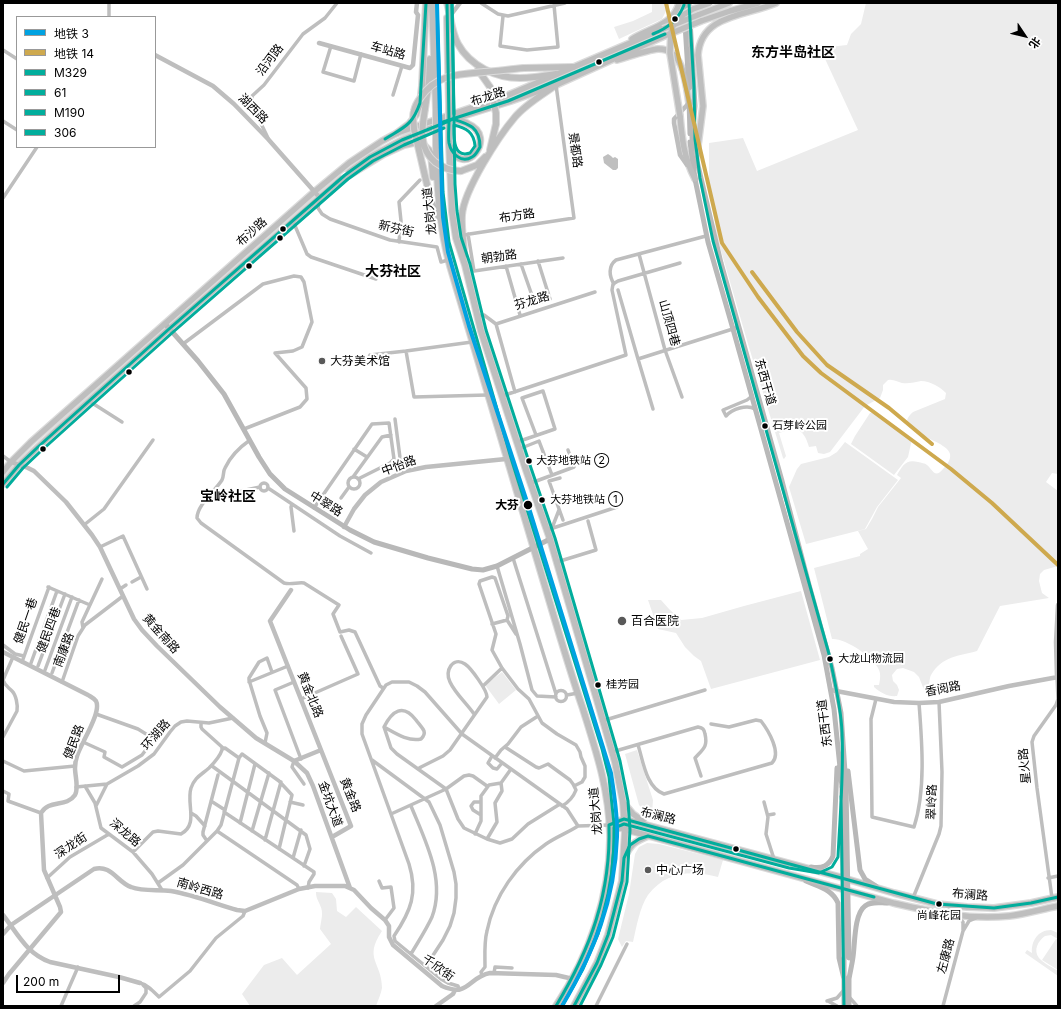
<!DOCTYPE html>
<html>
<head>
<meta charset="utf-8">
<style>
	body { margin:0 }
	#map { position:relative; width:1061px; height:1009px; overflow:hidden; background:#fff; font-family:Inter,"Noto Sans SC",sans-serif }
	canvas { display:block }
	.frame { position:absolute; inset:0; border:4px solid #000; pointer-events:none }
	.legend { position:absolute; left:16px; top:16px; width:140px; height:132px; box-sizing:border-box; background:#fff; border:1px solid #999; margin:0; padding:5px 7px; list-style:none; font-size:12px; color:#000 }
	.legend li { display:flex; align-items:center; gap:8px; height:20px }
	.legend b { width:20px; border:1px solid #999 }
	.north { position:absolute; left:1005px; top:16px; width:40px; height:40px; -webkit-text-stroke:3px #fff; paint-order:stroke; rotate:125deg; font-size:11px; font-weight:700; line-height:16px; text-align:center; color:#000 }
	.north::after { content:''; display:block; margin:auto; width:14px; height:18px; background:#000; clip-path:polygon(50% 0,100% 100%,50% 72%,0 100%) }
	.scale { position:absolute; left:16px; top:975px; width:104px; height:18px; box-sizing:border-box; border:2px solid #000; border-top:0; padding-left:5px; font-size:12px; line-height:14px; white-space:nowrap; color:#000; -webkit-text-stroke:3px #fff; paint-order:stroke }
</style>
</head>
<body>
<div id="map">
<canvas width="1061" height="1009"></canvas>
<div class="frame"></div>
<ul class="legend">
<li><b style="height:5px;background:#00a2e1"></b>地铁 3</li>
<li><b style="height:5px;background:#cea94e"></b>地铁 14</li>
<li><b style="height:5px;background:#01ad9c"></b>M329</li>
<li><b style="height:5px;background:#01ad9c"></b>61</li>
<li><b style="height:5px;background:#01ad9c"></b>M190</li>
<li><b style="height:5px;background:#01ad9c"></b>306</li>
</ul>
<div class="north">北</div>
<div class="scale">200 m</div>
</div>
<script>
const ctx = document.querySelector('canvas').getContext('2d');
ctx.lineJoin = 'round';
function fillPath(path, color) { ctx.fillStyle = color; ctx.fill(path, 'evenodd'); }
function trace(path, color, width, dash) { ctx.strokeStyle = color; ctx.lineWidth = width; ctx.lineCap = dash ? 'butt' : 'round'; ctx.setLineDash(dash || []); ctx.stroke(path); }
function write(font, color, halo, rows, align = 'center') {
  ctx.font = font + ' Inter,"Noto Sans SC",sans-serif'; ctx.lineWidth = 4; ctx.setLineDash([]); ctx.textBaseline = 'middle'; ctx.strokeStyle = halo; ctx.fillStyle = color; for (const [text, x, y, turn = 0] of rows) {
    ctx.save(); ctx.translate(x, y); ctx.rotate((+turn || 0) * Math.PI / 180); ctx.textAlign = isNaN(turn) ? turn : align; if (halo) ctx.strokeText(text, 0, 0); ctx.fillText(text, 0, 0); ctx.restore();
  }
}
fillPath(new Path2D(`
	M652,3H670L662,19L619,39L614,27L633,21L652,12Z
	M866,3H1058V474L1052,473L1046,482L1058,491V566L1044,570L1040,574L1039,581L1042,593L1049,598L1000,606L977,651C959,656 942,656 931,675C929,679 930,685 927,690H924L919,677L914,672L903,668L897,669L892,675L893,681L897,685L899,690L897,696C888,697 881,693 874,687V685H879C880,681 881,674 879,670C874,657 845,638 832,639L814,568L860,556V554L868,549L858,531L866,529L872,519L878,507L901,478L897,475C903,465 906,459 918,462C921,463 925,463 927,465C933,470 935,479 943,469C946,466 949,462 950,458C956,439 887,434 913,412L945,399L946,393C940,387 930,381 921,381C915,382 909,384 902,383C897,382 894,379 888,380L883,385V390L880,398L865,406L830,452L824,454L818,453L816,446L809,447C806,438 804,432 795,428L779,433L786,456L784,459L783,458L748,344L717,237L709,187V143L743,138L757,171L858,130L820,48L847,45L851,34L861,24Z
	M875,412L912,439L908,457L894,475L851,444L855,436L870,413Z
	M845,442L898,480L877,507L865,529L806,544L789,487L797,469L801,464L829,457L837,452Z
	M801,591L820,660L711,689L701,661L694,656L685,647L676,633L658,629L648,600H661L669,609L681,620L702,618L744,606Z
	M502,672L516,690L499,704L485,685Z
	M637,750L653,800L652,813L644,810L639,805L625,754Z
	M647,843L659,844L723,860L718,877C692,870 666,871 648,895C640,906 636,929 633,942L626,941L622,947L618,939L629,894L635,854L639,847Z
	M316,892L332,893L336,899L337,911L346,917L356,907L382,931C363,959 382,962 382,988C381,994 378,1000 376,1006H250L242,994L264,965L282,958L297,975L331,944L320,929C321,920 324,913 320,905C318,900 316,898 316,892Z
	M1051,930L1058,933V939L1051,935L1045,936C1038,941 1033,950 1039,958C1043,963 1052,967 1058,971V976L1025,953L1027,950L1032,953C1031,941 1038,930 1051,930Z
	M1056,939L1058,940V970L1042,960Z`), '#ececec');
fillPath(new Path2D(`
	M608,154L611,156L613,158L615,157L618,159V168L616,170H613L604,163L603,157Z`), '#bfbfbf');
const primary = new Path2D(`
	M698,15L729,3
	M701,21L730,11L758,3
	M632,39C649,28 674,25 679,3
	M617,60C628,57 647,50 658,49C684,48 686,85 689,103
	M680,116C682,139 684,158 695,179
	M697,153L703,106L698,55C701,14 746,16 776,3
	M349,172L370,157L402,140L453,119L511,101L556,85L662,37
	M3,472L11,462L31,442L314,192L349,163L382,141L397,133L506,96L663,29
	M3,484L19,465L38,447L169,329L341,179
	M623,802L633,814L643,821
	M609,825L624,819L840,877L894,893L937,904L967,907L994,908L1031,903L1058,897
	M609,825L893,903C933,912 968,920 1009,916C1026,914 1042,909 1058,906
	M624,858C631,844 634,842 648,836`);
const trunk = new Path2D(`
	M432,3L436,110
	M447,3C451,17 451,31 458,44C470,66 496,78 520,78C532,78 544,76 556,74
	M447,18L449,105
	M524,68L573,67
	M478,70L490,87
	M425,109L429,81L430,59
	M397,133L409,124L416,115L420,103L422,86L426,3
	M449,143L452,212L456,238L465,265L481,331L526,470L550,539L615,762L623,802L625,830L622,881L608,935L597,963L574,1006
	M436,145C437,186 439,226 450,266C484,384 519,502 555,620C564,650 573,680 583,709C596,751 609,789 610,834C611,895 589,956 556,1006
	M450,146C463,181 499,137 468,124C464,121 458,121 453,119
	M490,150L496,124
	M461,171L477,165L485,157
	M338,182L384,154L404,145L418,142L423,144L429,150L431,154L433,177
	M429,193L437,218
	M464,255C464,242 461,228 462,215C464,190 498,137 515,117C526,104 542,95 556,85`);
trace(primary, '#dbdbdb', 8);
trace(trunk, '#dbdbdb', 8);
trace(new Path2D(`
	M481,3L498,14L508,16L565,3
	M503,16L500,46L527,50L558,47L554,5
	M109,17V3
	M331,46L323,72L354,81L361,54
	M3,50L17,59
	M393,95L402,66
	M3,121L17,130
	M268,138L252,105V96L264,85L303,34L325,18L337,3
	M3,198L37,147
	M320,198L318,208L322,214L330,219L390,240L437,247L441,262L448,260
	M293,221L307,254L311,257L376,279
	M468,234L474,271L563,258
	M463,235L574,218L556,85
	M399,242L401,221L399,202L420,180
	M639,254L665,350L682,397
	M521,264L535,304
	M506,266L520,315
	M614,284C609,276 608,266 616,260L706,236
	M618,290L638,359L739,327
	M518,309L550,299L538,261
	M478,316L484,315L496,324L595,292
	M496,324L515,392
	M472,342L406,351L414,397L487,395
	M183,344L263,284L294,276L301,277L304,282L312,322L302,347L293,351L275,353L306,388L307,399L300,407L244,429
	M638,359L653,409
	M366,364L370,355L406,351
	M502,396L626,355L612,290L613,284L618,281L680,263
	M752,396L747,400L723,410L726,416C732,409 747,404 755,409
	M89,401L122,422
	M395,419L402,473
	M250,440C240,447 230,457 225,468C223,471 224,476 222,480C215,491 197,505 197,518L201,523L284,583C291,585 298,582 304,583L339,605L333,614L340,632L349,630L355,632L380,686L383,688
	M517,442L555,429L543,391L522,398L536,435
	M354,449L367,457
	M519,449L539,441L552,475
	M3,456L11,462
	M348 483a6 6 0 1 1 12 0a6 6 0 1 1-12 0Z
	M353,477L382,437L391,435
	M560,478L549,481L563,520
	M260 487a4 4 0 1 1 8 0a4 4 0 1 1-8 0Z
	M531,483L574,467L568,450
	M268,488L340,536L371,553
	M214,490L222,495L260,487
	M341,498L349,487
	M292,504L291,507L294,531
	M314,508L372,424L389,423L394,459L390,463L358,479
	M84,525L104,509L153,440
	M552,528L559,510
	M547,530L617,507
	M100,547L123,536L147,589
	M513,558L556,694
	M557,562L596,550L588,521
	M497,566L520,644L532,690L537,696L556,697
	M132,582L141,577
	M48,587L90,605
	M120,589L126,585
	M507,620L508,616L495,578L492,577L480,581L479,584L496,634L492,650L502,668L518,689L529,699L542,723L557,734L576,745L580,752L581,757L585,766V777L582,782L574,786
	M492,624L507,620L516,634
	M83,628L82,622L102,579
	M3,645L15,654L24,656
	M22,662L49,587
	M31,663L57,591
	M38,666L65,594
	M45,670L72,597
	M52,673L79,600
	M62,682L78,636L85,625L123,596
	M249,682L288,666
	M294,682L275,690L301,759
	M483,686L502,668
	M555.5 696a5.5 5.5 0 1 1 11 0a5.5 5.5 0 1 1-11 0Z
	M567,695L578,693
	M301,699L358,674L341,636
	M876,699L871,719L872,817L914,827C926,790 922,742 919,703
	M602,721L705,690
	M384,727C395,733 408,742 421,739C423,737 425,734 424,731C422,727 418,723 416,720C403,703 392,711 384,727L391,748L397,754L446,789L458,819L464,828L487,839L500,843L512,839L528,824L560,804
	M3,737L17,711C18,705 16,695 12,691C8,687 5,686 3,680L13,657
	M83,742L105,752L104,757L122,767L142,755L154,739L138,729L96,714
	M265,743L267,733L260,716L249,680V678L259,662L267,658L272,672
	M638,745C643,760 646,788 664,794L772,763C782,753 768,730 761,721L756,720L729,727L711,724
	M505,747L536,767L539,768L548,764L570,780L573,784L576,790C573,798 569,802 562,806
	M222,749L225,748L239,758
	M612,752L698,727C703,728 704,729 705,734C708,747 703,749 695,758L701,776
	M492,756L488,763L493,768L497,769L502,763
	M495,758L501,750L508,744L521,727L538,716
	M372,760L429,802L440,825L454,872L456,884V898L454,913L450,926L443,940L426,966
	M3,761L24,771L75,766
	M294,761L292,767L304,784
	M212,766L306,835L310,849L304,866
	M418,769L421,767L443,756L450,750L487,697C487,690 471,668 465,664C453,656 444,671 450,682C455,693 467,704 474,714
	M85,786L95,803L101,828L133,852L152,874L162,890
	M76,787L107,784L138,766L154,754L170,732L175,726L181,722L187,721L209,723L233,718
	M3,791L9,794L8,801L41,813
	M211,801L225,810
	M290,802L303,805
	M480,802H474L471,806L473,810L481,815
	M764,802L768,817L766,834L774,859
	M96,806L107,784
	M224,812L314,872V874L309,882L308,888
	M191,813L196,816L205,826
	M391,814L446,789L464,776L469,775L473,776L487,786
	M768,815L774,814
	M240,823L255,764
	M578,826L609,825
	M217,831L297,885L299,889
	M252,831L269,773
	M475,834L481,821V796L489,785L501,783L511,769
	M487,839L497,822L495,803L502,791L501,783
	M265,840L281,782
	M207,841L203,835V832L218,775
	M133,852L153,832L158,831L181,834C199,824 186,804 191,788C195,777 201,775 209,768C214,763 220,756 222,750V747L202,729L201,727V723
	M293,858L301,830
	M47,878L70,857L109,834
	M1048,878L1058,876
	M379,881L382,888L391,887L394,908L385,920
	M158,883L183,865L217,831L221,825L239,758L242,754L279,781L292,795L279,849
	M913,898L939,834L941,826L942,772L939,702
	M1052,898L1037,788L1032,742L1034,736L1056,705L1058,699L1057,677
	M957,916L963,922V930
	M411,954C418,942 426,930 432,917C446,880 425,840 411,806
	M494,973L495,967L512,968
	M482,975L481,972L485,967C485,956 484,942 487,931C494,896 517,864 546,844C556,837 567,833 578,826
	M140,983C148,985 153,991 159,997L190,971L216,938L243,916L245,911
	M459,990L458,986L448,983L441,979L395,941L394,936C411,911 418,893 409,864L362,734V724L366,715L386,685L392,682H409L417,686L425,692L462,734L567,809L578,826
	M850,998L857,1006
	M827,1001L837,998L844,990
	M828,1001L837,1006
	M61,1006L78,967
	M134,1006L140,1002L146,993V988L143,985
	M596,1006L627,944
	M943,1006L963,931L969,921L976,918`), '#bebebe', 3.5);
trace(new Path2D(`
	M450,16L460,3
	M319,43L410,68L413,65L418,15L416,12L417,3
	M155,55L213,86L234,104L268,139L320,198
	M687,165L680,155L674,123V119L689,103
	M11,462L28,468L34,471L66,502L92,535L100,547L134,619L142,630L157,646L220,707L256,738L294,761L307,773L313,786L350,888
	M344,527L354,509L365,495L381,482L406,471L426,467L506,459
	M291,590L270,621L321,750L294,761
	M3,652L88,695C91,697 94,698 96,701C102,712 81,743 77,756C76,759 75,764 75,768C75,776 79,788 75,795C66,808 49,799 41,813L44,870L60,907L61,912L9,974L3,983
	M1057,677L1056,642L1058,605
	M831,690L894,702L919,703L939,702L1009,686L1058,677
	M321,750L351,826L332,837
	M3,915C18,934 26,953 50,962L119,977L140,983
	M3,934L11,925L94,869C111,864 118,883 131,887C144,892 158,889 171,891C194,895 216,904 237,910L245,911L299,889L315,886H345L354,890L371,908L385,920L389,926V937L393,945L442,986C469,998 468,977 490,973L556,975L573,979
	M436,1006L453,994L455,990`), '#bebebe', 4.5);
trace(new Path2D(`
	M684,3L685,16
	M689,3L695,106L692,138L697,153V161L721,263L782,481L809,585L832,668L841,713L846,787
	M685,24L689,88
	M689,100L690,134
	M690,142L695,179L708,242L733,329L824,655L834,709L842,787
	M167,326L198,361L224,394L259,457L270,474L285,489L350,530L374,542L428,558L472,569L483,570L497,566L550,539
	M848,771L860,870L865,879L876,886
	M811,867C822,869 829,866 833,856L837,768
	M806,881C819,887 832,889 838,903L839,958L844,979
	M844,958V1006
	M849,977V1006
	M849,979C850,972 852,965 853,957C855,944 854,914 865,906C871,901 880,903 887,903`), '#b8b8b8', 5);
trace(primary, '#bebebe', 5.5);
trace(trunk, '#bebebe', 6);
const primaryBridge = new Path2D(`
	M663,29L698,15
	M662,37L701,21
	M680,116L670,53L671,32L673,26L683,15L693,9L710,3`);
const trunkBridge = new Path2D(`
	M490,87L496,113V124
	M449,105V143
	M425,109C422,128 418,148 435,162C443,168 451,171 461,171
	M436,110V145
	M429,193L414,129C414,124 412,117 414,111C415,106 418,101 421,97C437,74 459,74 484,72C498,71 511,69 524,68`);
trace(primaryBridge, '#dbdbdb', 8, []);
trace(trunkBridge, '#dbdbdb', 8, []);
trace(new Path2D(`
	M842,787L844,958
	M846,787L849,958`), '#b8b8b8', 5);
trace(primaryBridge, '#bebebe', 5.5);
trace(trunkBridge, '#bebebe', 6);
trace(new Path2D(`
	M447,3L449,121
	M453,119C469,124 480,127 480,147C478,150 476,155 472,157C461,164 451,153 449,143C448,136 449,128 449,121Z
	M385,139C404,127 412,126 420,103L426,3
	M3,484L19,465L38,447L169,329L345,175L370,157L402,140L449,121
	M556,1006C591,948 611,893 609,825L624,819L937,904L994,908L1031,903L1058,897
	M574,1006L597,963L608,935L622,881L624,858L630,845L639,839L648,836L874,897`), '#01ad9c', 3);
trace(new Path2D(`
	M841,796L844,1006
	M562,1006C595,952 616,893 614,828L624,824L789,868L819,873L832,867L838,857C840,815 844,773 842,732C841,706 834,679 829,654L713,241L700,178L695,139L694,87L689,3`), '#01ad9c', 3);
trace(new Path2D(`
	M437,3L443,192L449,242L511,458L602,749L609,777L615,833L611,881L606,906L598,934L583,969L562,1006
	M452,3L455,184L457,211L461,237L470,264L486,330L531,468L555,538L620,761L628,801L630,830L627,882L613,937L601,965L580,1006`), '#01ad9c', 3);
trace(new Path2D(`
	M452,3L454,114
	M653,34C668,28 678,20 684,5
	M443,122L508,101L665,34
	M454,125C466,128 474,132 475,146L470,153C452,159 454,135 454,125Z
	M7,487L23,468L41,451L172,333L348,179L373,161L404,145L444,128`), '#01ad9c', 3);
trace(new Path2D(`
	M437,3L442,195L443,217L448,252L469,326L528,505L611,773C614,794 618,815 617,837C615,900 594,952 562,1006`), '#00a2e1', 4);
trace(new Path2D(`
	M666,3L722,243L758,297L803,356L821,373L951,469L992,503L1058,565
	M752,272L797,332L827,365L889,408L932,444`), '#cea94e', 4);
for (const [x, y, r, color] of [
	[675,19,3.5,"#000"],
	[599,62,3.5,"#000"],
	[283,229,3.5,"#000"],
	[280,238,3.5,"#000"],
	[249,266,3.5,"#000"],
	[322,361,4,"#595959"],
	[129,372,3.5,"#000"],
	[765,426,3.5,"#000"],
	[43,449,3.5,"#000"],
	[529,461,3.5,"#000"],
	[542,500,3.5,"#000"],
	[528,505,5,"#000"],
	[622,621,5,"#595959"],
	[830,659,3.5,"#000"],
	[598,685,3.5,"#000"],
	[736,849,3.5,"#000"],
	[648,870,4,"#595959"],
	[939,904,3.5,"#000"]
]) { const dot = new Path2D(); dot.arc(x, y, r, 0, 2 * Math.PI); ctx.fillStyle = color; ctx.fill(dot); trace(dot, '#fff', 1.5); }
write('11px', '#000', '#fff', [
	["石芽岭公园",772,426],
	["大芬地铁站 ②",536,461],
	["大芬地铁站 ①",550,500],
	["大龙山物流园",838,659],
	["桂芳园",606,685],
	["尚峰花园",939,916,"center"]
], 'left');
write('12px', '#000', '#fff', [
	["车站路",388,51,16],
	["沿河路",270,60,-53],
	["布龙路",488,97,-18],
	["湖西路",253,109,45],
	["景都路",575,150,82],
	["龙岗大道",430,211,-96],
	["布方路",517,216,-9],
	["新芬街",396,229,13],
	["布沙路",252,232,-42],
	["朝勃路",499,257,-8],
	["芬龙路",532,301,-17],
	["山顶四巷",669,323,74],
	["东西干道",765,382,74],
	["中怡路",399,466,-20],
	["中翠路",326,504,32],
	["健民一巷",26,621,-71],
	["健民四巷",49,630,-70],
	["黄金南路",161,634,48],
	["南康路",64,650,-69],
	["香阅路",943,689,-11],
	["黄金北路",310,695,68],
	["东西干道",825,723,-97],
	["环湖路",156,735,-49],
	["健民路",74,742,-69],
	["星火路",1025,766,-95],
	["黄金路",350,795,68],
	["翠岭路",932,802,-88],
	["金坑大道",330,804,70],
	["龙岗大道",596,811,-95],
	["布澜路",658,816,14],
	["深龙路",125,833,40],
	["深龙街",71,846,-34],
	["南岭西路",200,889,16],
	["布澜路",970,895,4],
	["左康路",946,956,-75],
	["千欣街",438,968,35]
]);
write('12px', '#000', '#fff', [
	["大芬美术馆",330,361],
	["百合医院",631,621],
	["中心广场",656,870]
], 'left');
write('bold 12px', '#000', '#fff', [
	["大芬",519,505]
], 'right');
write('bold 14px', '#000', '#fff', [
	["东方半岛社区",793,53],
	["大芬社区",393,272],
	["宝岭社区",228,497]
]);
</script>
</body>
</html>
